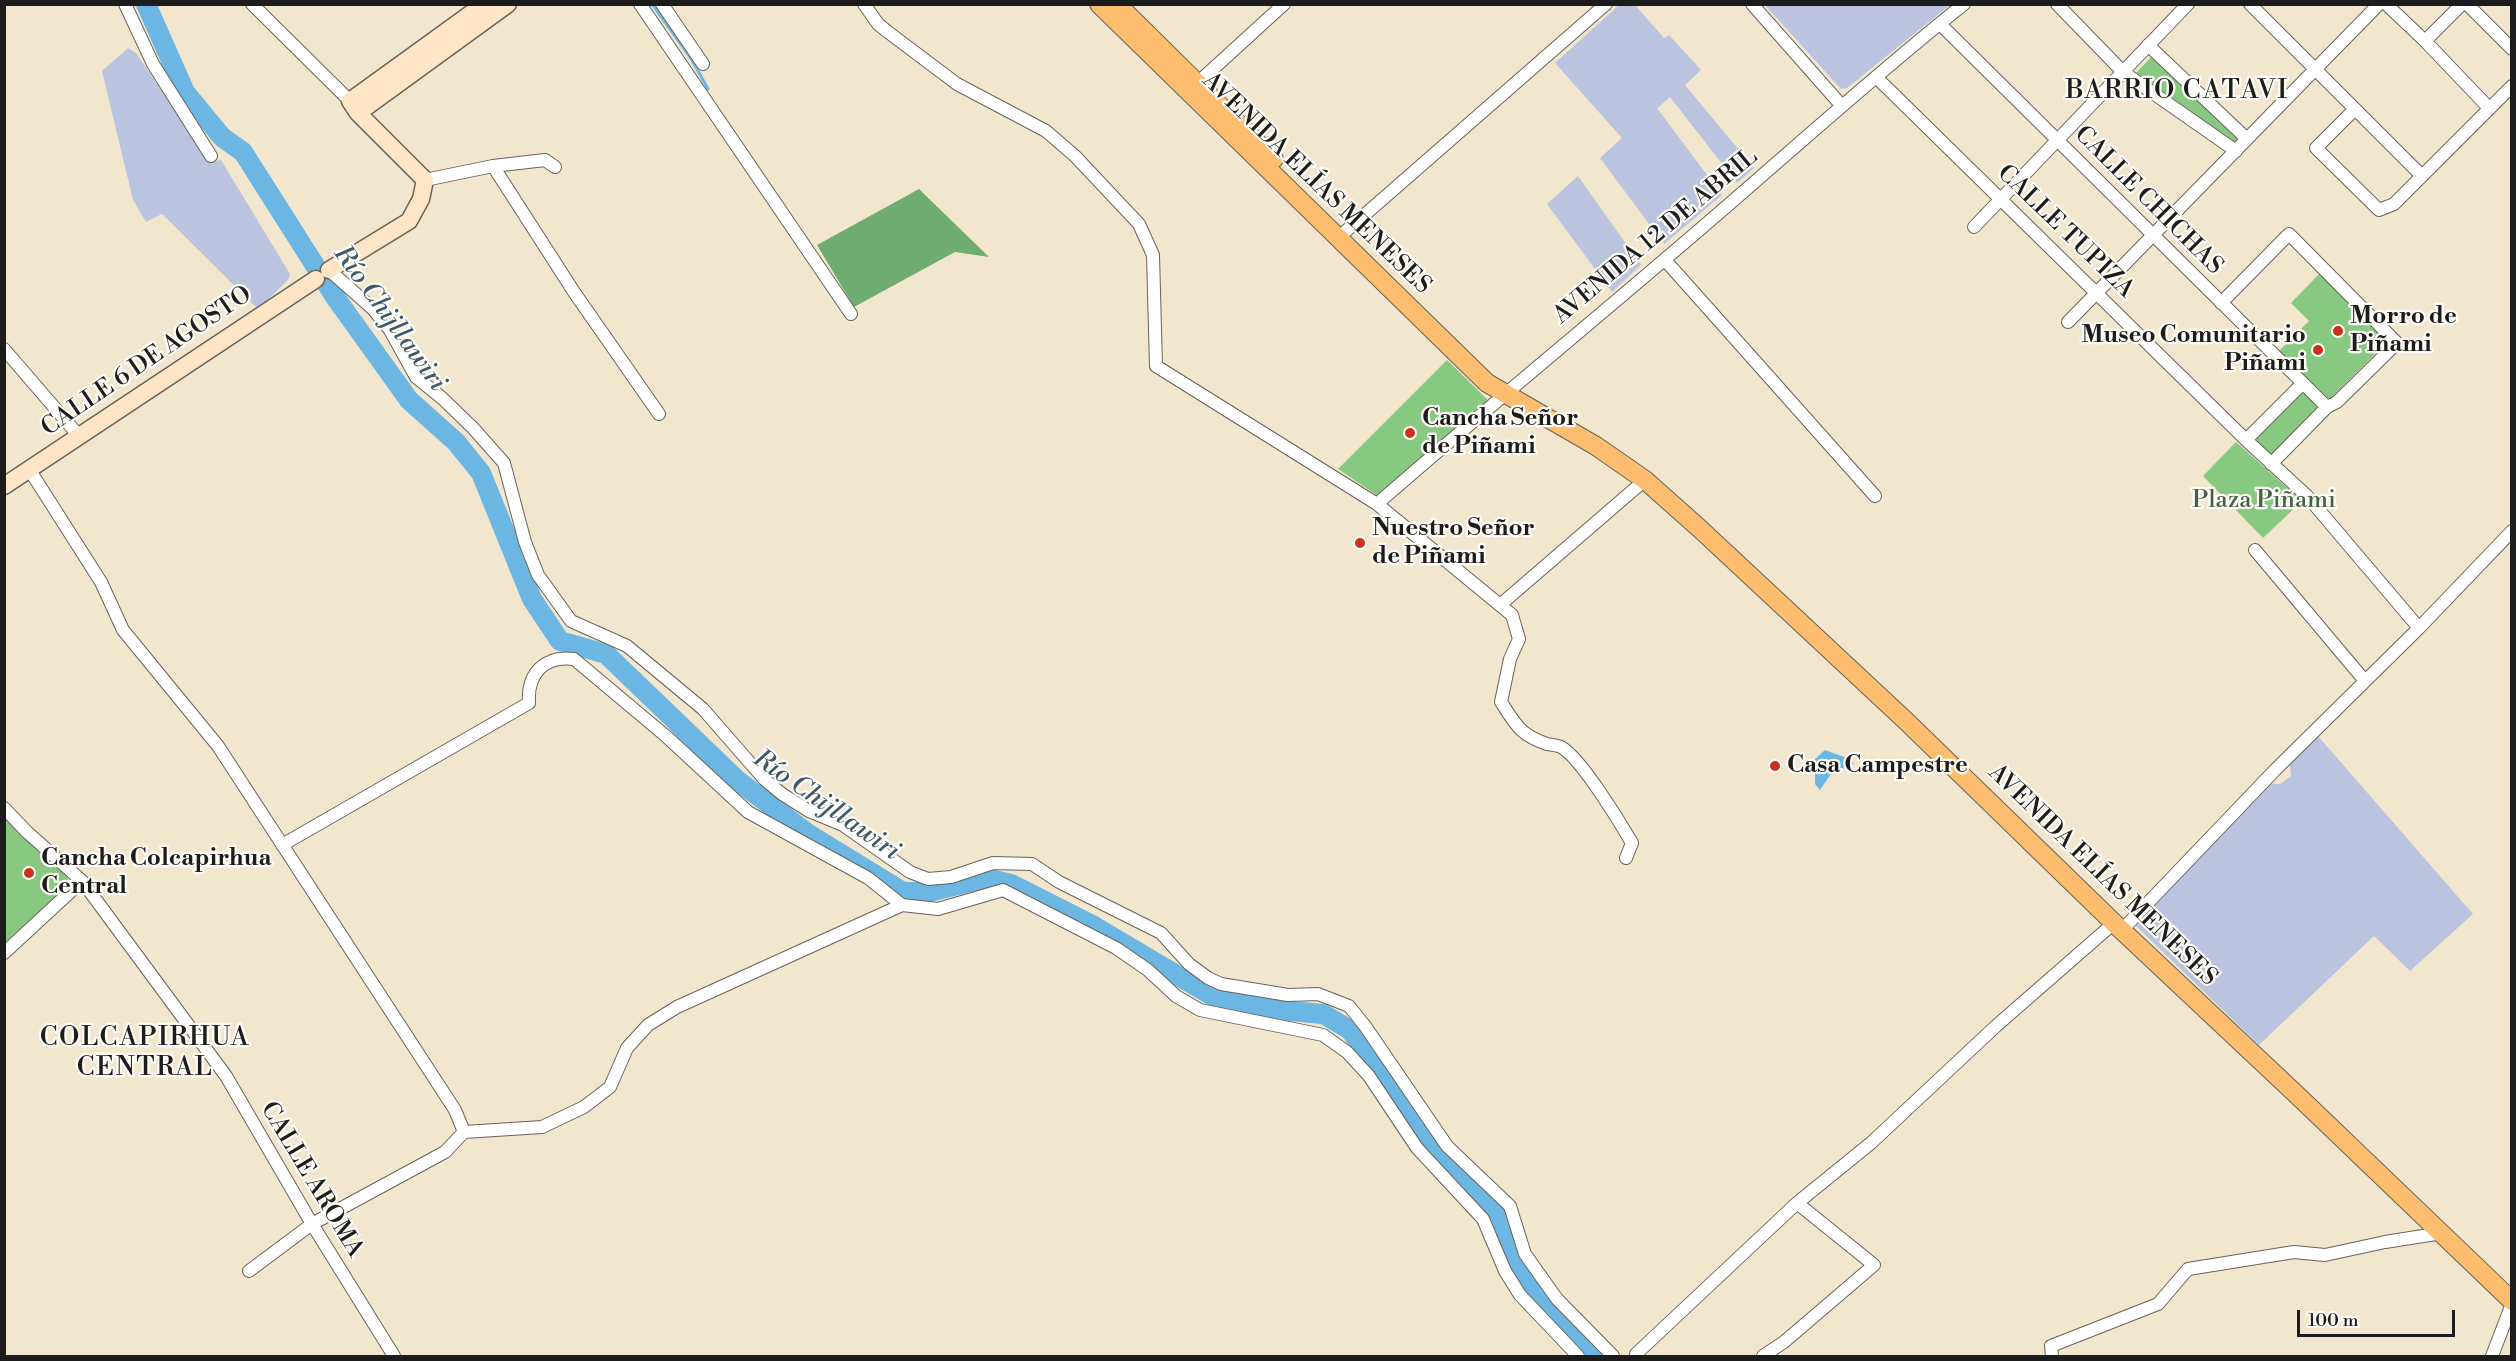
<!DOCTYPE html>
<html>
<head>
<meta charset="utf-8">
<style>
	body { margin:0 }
	#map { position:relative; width:2516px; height:1361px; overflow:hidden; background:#f2e7ce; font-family:"Libre Bodoni",serif }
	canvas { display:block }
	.frame { position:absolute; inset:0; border:6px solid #1c1c1c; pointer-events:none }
	.scale { position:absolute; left:2297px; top:1310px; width:158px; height:27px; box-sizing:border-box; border:3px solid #1c1c1c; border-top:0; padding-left:8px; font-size:18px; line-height:21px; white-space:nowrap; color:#1c1c1c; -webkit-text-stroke:4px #fdfcf7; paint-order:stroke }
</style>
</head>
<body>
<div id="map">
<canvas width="2516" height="1361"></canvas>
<div class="frame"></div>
<div class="scale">100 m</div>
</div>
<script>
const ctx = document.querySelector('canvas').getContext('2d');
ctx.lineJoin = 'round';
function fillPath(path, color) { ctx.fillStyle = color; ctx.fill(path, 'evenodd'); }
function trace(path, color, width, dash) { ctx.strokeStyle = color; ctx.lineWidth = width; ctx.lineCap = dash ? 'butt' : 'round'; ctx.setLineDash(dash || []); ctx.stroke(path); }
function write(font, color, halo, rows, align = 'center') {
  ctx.font = font + ' "Libre Bodoni",serif'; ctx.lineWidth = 4.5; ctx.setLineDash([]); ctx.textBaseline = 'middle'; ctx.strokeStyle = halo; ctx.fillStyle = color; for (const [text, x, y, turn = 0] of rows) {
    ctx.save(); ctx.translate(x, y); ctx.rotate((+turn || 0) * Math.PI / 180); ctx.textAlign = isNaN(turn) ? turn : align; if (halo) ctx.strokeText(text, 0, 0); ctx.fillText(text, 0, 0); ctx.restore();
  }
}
fillPath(new Path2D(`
	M1620,4L1635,5L1664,38L1669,35L1701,70L1685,85L1754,168L1737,183L1670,97L1660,106L1657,108L1722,195L1664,244L1600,158L1622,138L1555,63Z
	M1765,5H1950L1847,88L1841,89Z
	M128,48L136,53L210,162L221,160L290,274L288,280L258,309L162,214L146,222L133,200L102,71Z
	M1578,176L1641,265L1612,292L1547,204Z
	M2318,736L2473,914L2410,971L2374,936L2259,1045L2135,925L2269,783L2280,784L2291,776L2290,764Z`), '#bac4de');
fillPath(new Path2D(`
	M2151,57L2240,139L2235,142L2136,73Z
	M2320,273L2385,340V344L2331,398H2328L2279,351L2309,321L2291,303Z
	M1447,360L1488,400L1378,496L1338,469Z
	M2298,393C2307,393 2317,401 2318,410L2272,455C2266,453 2256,444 2256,437Z
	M2236,442L2302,501L2263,538L2203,476Z
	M4,817L10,819L68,878V887L4,944Z`), '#88c981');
fillPath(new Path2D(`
	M919,189L989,257L955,252L854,307L817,245Z`), '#6ead6f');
fillPath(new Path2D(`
	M1825,750L1850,759L1854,764L1833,771L1820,790L1815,784V759Z`), '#6cb6e4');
trace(new Path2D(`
	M652,4L692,60L708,89`), '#6cb6e4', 3);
trace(new Path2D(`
	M146,4L185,92L222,137L243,152L335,297L409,400L456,442L481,473L532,599L560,641L606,654L737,780L807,833L903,892H929L986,878L1011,884L1094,926L1214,997L1279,1010L1323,1014L1350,1030L1390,1082L1422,1139L1500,1215L1524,1280L1555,1316L1587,1342L1599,1356`), '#6cb6e4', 20);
const minor = new Path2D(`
	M125,4L153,64L211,156
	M252,4L350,101
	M640,4L851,314
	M662,4L703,64
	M864,4L878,24L888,32L957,84L1046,131L1075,156L1139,224L1153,255L1156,366L1377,504L1512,615L1519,639L1510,659L1501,702C1516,725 1520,735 1547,744C1551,745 1557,745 1561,747C1580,757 1620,822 1632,843L1626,858
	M1752,4L1841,105
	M2057,4L2123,72L2236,151
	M2250,4L2421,175
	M2386,4L2425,41L2489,108
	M2467,4L2512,49
	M1940,24L2327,407
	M2425,41L2462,4
	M2148,45L2247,139
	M1876,77L2246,440L2307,496L2419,628
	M1192,88L1284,4
	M2355,109L2316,148L2379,210L2394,204L2512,86
	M493,166L574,292L659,414
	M425,180L493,166L545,160L555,167
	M1974,227L2188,4
	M1338,238L1606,4
	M1665,260L1875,496
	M329,270L373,309L390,330L416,377L442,398L473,428L504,463L525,542L538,575L571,621L627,646L703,709L764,779L782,794L809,811L843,825L910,872L928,879L951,877L993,863L1032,864L1059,882L1161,933L1189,964L1208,978L1221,984L1288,995L1318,994L1349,1006L1365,1026L1447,1146L1510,1206L1525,1254L1557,1299L1613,1356
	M2221,303L2289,234L2397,343L2337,402L2327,407L2271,464
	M2068,322L2379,4
	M4,349L79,436
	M2246,440L2302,384
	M29,469L101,582L123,630L218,746L455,1110L464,1132
	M1377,504C1472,421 1568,342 1664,260C1765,175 1861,86 1964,4
	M2255,550L2365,681
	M1500,605L1645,480
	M4,808L27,832L82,881L226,1076L312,1224L394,1356
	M282,845L529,703C527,673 545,655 574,659L667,737L748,812L868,878L902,905L938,909L1003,890L1116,948L1148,970L1176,996L1200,1010L1323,1035L1347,1052L1369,1076L1417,1148L1483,1219L1505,1271L1520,1295L1578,1356
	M2122,930L2275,770L2419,628L2512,531
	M4,953L82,881
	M249,1271L312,1224L445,1152L464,1132L542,1127L584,1107L610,1087L627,1048L648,1025L677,1007L902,905
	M1638,1356L1636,1354L1797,1203L1871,1143L1996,1026L2114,923
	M1763,1356L1784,1342L1874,1265L1797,1203
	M2052,1356L2051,1346L2158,1304L2188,1269L2294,1252L2325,1255L2385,1242L2442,1233
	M2492,1356L2512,1304`);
const secondary = new Path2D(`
	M358,113L508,4
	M329,270L409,221L421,199L425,180L358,113L350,101L484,4
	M4,486L316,279`);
const primary = new Path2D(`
	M1099,4L1487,383L1596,446L1645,480L1699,528L1906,721L2114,923L2298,1096L2512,1301
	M1117,4L1274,159`);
trace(minor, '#67635a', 14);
trace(secondary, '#67635a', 19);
trace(primary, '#67635a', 20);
trace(minor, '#fff', 12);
trace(secondary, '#fee5c5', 16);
trace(primary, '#fcbd6f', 18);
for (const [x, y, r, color] of [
	[2338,331,6,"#c8321e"],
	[2318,350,6,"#c8321e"],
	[1410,433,6,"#c8321e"],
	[1360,543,6,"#c8321e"],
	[1775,766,6,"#c8321e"],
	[29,873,6,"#c8321e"]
]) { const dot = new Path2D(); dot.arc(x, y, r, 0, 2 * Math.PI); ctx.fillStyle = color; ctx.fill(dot); trace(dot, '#fdfcf7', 2); }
write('24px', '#1c1c1c', '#fdfcf7', [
	["AVENIDA ELÍAS MENESES",1316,184,44],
	["CALLE CHICHAS",2148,201,45],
	["CALLE TUPIZA",2065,232,44],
	["AVENIDA 12 DE ABRIL",1656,237,-40],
	["CALLE 6 DE AGOSTO",147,362,-34],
	["AVENIDA ELÍAS MENESES",2102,876,44],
	["CALLE AROMA",311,1180,59]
]);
write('bold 24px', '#1c1c1c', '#fdfcf7', [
	["Morro de",2350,317],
	["Piñami",2350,345],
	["Museo Comunitario",2306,336,"right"],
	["Piñami",2306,364,"right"],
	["Cancha Señor",1422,419],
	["de Piñami",1422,447],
	["Nuestro Señor",1372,529],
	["de Piñami",1372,557],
	["Casa Campestre",1787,766],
	["Cancha Colcapirhua",41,859],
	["Central",41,887]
], 'left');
write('24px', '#476144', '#fdfcf7', [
	["Plaza Piñami",2264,501]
]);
ctx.letterSpacing = '1.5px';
write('26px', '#1c1c1c', '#fdfcf7', [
	["BARRIO CATAVI",2177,92],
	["COLCAPIRHUA",145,1039],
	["CENTRAL",145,1069]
]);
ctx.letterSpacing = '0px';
write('italic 26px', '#3c5a6c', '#fdfcf7', [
	["Río Chijllawiri",389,319,54],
	["Río Chijllawiri",826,806,35]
]);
</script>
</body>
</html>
